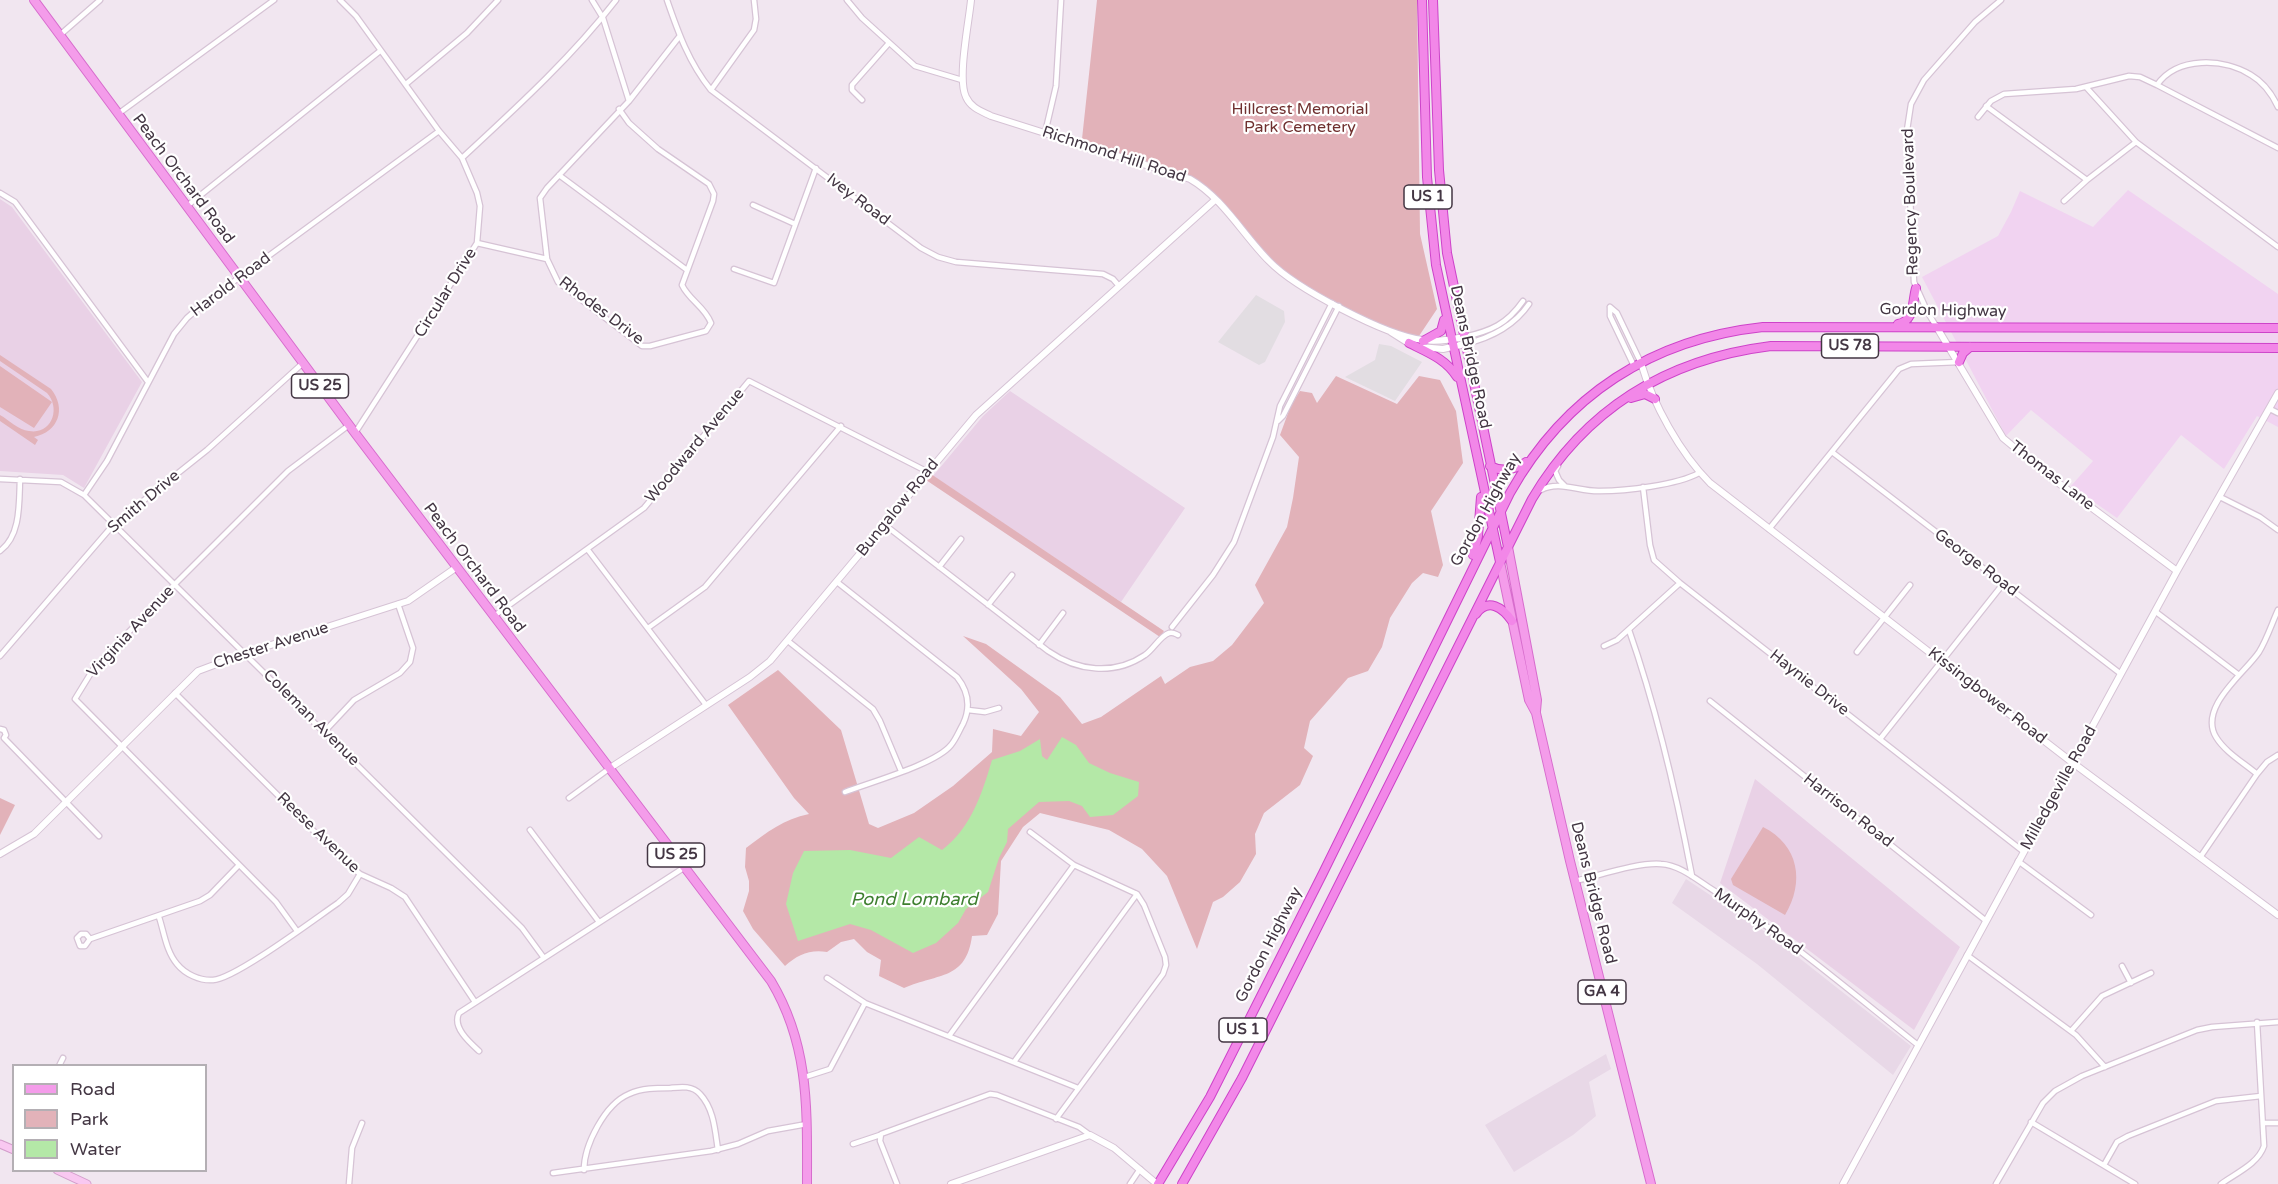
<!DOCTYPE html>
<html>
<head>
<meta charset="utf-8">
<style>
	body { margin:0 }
	#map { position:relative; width:2278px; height:1184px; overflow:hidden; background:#f1e6f0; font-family:"Varela Round",sans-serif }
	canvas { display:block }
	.legend { position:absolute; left:12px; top:1064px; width:195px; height:108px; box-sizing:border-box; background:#fff; border:2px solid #b4afb4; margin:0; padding:8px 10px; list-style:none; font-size:18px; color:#433643 }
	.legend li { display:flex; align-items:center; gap:12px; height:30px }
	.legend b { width:30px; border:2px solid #b4afb4 }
</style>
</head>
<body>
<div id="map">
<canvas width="2278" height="1184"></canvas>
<ul class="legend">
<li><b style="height:8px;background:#f49cea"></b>Road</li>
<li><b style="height:16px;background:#e2b2b9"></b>Park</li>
<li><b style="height:16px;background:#b4e8a7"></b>Water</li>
</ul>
</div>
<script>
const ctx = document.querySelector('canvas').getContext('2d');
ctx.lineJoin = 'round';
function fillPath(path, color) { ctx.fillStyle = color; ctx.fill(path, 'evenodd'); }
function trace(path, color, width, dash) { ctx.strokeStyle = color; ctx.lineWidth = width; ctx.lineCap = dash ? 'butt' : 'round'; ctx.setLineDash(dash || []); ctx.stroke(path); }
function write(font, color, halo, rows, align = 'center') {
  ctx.font = font + ' "Varela Round",sans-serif'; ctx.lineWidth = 4.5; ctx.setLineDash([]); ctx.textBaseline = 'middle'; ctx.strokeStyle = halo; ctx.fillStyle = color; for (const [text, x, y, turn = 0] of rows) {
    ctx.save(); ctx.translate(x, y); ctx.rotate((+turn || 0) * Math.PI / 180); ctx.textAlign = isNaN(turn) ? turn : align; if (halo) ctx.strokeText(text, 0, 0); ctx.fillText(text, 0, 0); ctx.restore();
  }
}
fillPath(new Path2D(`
	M1686,879L1770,935L1911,1046L1893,1075L1757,964L1672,903Z
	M1606,1054L1611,1069L1589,1082L1596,1116L1573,1135L1514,1172L1485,1125Z`), '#e8d8e7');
fillPath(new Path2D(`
	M2128,190L2278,294V427L2257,416L2224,469L2181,435L2117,518L2071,486L2093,461L2031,410L2006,436L1922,277L1998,236L2011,212L2020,191L2093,227Z`), '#f1d3f1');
fillPath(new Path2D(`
	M0,199L12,207L142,382L84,488L63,475L0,471Z
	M1010,391L1185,508L1121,602L933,476L983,416Z
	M1755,779L1960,947L1914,1030L1720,883Z`), '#e9d1e6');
fillPath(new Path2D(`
	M1097,0H1417L1420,234L1437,309L1417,339L1365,319L1319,297L1270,263L1203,187L1169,172L1082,139Z
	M0,355L51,389C67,409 58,432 34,437L38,440L35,445L0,421V415C9,420 18,430 29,431C52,435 61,408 47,393L0,361Z
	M0,366L52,402L34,428L0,407Z
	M1336,376L1397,404L1419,376L1440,380L1456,411L1463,463L1431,511L1443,565L1438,577L1423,573L1412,583L1390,618L1382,647L1368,671L1348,678L1310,721L1304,748L1313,756L1300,785L1264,813L1255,834L1256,854L1240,882L1223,897L1213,902L1197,949L1167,876L1142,849L1109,830L1040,813L1023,827L1001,861L998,914L987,935L972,936C966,980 939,973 904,988L879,976L881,960L867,952L854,939L841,942L827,952C810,949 797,955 785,966L753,929L743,911L749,891V881L745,867L746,848C767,832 784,819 809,814L794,798L728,705L778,670L841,730L869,824L878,828L914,813L953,786L992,752L993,729L1021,736L1039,712L1021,689L963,636L986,644L1060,697L1082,724L1101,717L1161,676L1165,684L1190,667L1213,661L1232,645L1264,603L1255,585L1287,527L1293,498L1299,457L1280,435L1291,405L1300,391L1312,393L1317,403Z
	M931,474L1164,631L1160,637L926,480Z
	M0,798L15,805L0,835Z
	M1763,827C1799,845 1805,882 1785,915L1733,885L1731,879Z`), '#e2b2b9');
fillPath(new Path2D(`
	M1256,295L1284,311L1285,322L1265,362L1259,365L1218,342Z
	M1379,344L1391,346L1422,362L1395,401L1345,377L1375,360Z`), '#e2dde2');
fillPath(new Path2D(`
	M1062,737L1076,745L1089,763L1110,773L1139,782L1138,796L1113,815L1090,817L1082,806L1069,801L1039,802L1008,829L1007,842L999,858L988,892L966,909L958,923L936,943L913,953L871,930L850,924L798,941L786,904L793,873L804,851L850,850L891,858L919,837L942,850C971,828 982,794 992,760L1020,751L1040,739L1042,756L1047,760Z`), '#b4e8a7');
const minor = new Path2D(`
	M340,0L356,16L439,131L462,158L477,193L480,206L477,243L355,433
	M592,0L603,18L629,101
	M667,0C678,32 689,63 711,90L921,248L938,257L956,262L1103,274L1113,279L1119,286
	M847,0L862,18L915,66L962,80
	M60,35L100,0
	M406,84L467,33L498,0
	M2157,85C2177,56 2224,58 2251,75C2263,82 2272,94 2278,107
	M2086,87L2136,142L2278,247
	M711,90L754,30L756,19L754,0
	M862,100L852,90V85L889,43
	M1986,106L2087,180L2136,142
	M118,114L274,0
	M1978,117L1991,101L2004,94L2076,89L2129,76L2140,77L2157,85L2278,148
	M1045,133L1056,86L1061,0
	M462,158C516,108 571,58 616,0
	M559,175L687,270
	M0,193L15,202L148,382
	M2064,201L2087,180
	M753,205L795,224
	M187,206L380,51
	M477,243L547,259L558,282L642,346H650L706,331L711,323C705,307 689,300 682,285L713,201L714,194L709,184L658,149L629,123L619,109
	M547,259L540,198L547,188L629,101L679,37
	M734,269L774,283L816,168
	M1610,307V316L1634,366
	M1610,307L1617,313L1641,363
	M1936,326L1928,313L1914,282L1907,130L1911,104L1924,80L1975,22L2001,0
	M1464,337C1491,331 1507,324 1523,301
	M1465,344C1490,338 1514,326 1529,304
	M2270,409L2278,413
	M1278,421L1283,416L1339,306
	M1832,452L2121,674
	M1558,466L1555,471L1559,480L1565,486
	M0,479L61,482L84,495L522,928L544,958
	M1643,487L1650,545L1654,560L1680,583L2024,852
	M1541,490C1559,480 1580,492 1600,491C1626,491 1677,485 1699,473
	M84,495L107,461L174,334L187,318L203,304L439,131
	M2220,497L2260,517L2278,530
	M885,525L1048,651C1077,671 1114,676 1145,655C1153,650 1160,636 1169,633C1173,632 1174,633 1178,635
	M1769,529L1899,369L1911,364L1959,362
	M588,550L706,705
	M0,551C21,536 19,503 20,479
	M939,567L961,539
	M837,582L957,677C969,692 971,707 963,724C959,731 956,739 951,745C936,764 871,782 845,792
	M988,605L1012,575
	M2156,612L2239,675
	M494,616L644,508L749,381L928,472
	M1172,627L1213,575L1234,542L1273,437L1280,406L1332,303
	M648,628L705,587L841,426
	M1629,630C1657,710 1676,792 1692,876
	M788,641L873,709L880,721L901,771
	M1039,645L1063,613
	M1604,646L1617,640L1680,583
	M1857,652L1910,585
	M0,656L114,524L207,450L303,363
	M175,693L342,859L360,874L391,888L405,897L475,1002
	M1710,701L1985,920
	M968,710L985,712L999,708
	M0,729L4,730L6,735L4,738L99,836
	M324,732L354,700L400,673L410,662L413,648L398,604
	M1880,739L2003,584
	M2257,774C2244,763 2225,752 2216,737C2198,707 2245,673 2259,652C2267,639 2272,623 2278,610
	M569,798L610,768
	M530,830L599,922
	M1030,832L1074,865L1137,894L1144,905L1165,957L1166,965L1163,974L1056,1119
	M2201,856L2257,774L2267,762L2278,755
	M2018,861L2091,915
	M1575,881C1598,876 1638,862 1661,864C1680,865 1697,880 1713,890C1786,936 1851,992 1918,1045
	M159,917C164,932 166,951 177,964C185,974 200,981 213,980C235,979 316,918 338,903L348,894L360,874
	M297,931L276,902L75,699L94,668L176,583L288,471L349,425
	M90,939L86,934H81L77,938L80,946H85L90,939L200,901L210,895L239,865
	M1967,955L2076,1035L2105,1067
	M2122,966L2131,983
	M827,978L865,1003L1078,1088
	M2071,1031L2102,996L2151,973
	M949,1036L1074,865
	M479,1051C469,1042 452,1027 459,1013L685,867
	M1014,1062L1137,894
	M59,1066L63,1058
	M805,1077L830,1069L865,1003
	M2031,1122L2135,1184
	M2263,1123H2278
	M853,1144L880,1135
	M2104,1165L2117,1142L2128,1136L2216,1101L2261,1096
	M584,1170C584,1145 605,1104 629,1094C642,1088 656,1088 670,1088C680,1087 692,1085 700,1094C714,1109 715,1130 718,1150
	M553,1173L711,1151L738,1144L768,1131L807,1124
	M349,1184L352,1148L362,1123
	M897,1184L880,1141L881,1134L990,1094L997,1095L1079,1127L1090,1135
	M1130,1184L1140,1169
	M1996,1184L2043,1103L2055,1091L2082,1076L2197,1030L2212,1027L2278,1022
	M2221,1184C2236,1173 2258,1164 2264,1146L2257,1022`);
const tertiary = new Path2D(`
	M971,0C969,22 957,79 966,97C971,108 981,111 991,116L1190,179C1223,198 1243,235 1269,261C1295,288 1386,336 1423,340C1437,342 1450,340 1464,337
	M1936,326L2003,438L2049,476L2177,571
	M1391,332L1410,344
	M1420,347L1443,349L1465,344
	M1641,363C1653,404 1680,453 1710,483L2073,763L2278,915
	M610,768L750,677L770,661L976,415L1215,200
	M0,854L34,834L198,671L246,653L408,601L457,567
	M951,1184L1090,1135L1114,1148L1157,1184
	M1843,1184L2177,571L2278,393`);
const secondary = new Path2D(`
	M0,1144L14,1150
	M57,1170L87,1184`);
const primary = new Path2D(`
	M34,0L355,433L771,981C810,1046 807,1111 807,1184
	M1508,547L1537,700L1536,711
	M1500,562L1529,700L1536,713L1570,861L1651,1184`);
const trunk = new Path2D(`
	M1422,0L1427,177L1436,265L1500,562
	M1433,0L1439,170L1447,253L1508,547
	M1898,324C1915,321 1912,302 1916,288
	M1423,341L1441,331L1444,320
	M1409,343C1427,352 1446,359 1457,377
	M1959,362L1963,353L1970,347
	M1631,398L1645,394L1655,399
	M1490,466C1501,472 1515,470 1526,462
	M1473,555L1478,536L1481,497
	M1476,614C1488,597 1503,608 1512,621
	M1158,1184L1210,1097L1323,873L1510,493C1565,395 1652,339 1763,327L2278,328
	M1182,1184L1242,1078L1532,499C1586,408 1667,359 1771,346L2278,348`);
trace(minor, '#d6c3d5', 7);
trace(tertiary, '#d6c3d5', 8);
trace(secondary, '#d39ecb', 9);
trace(primary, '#d76dcd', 10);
trace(trunk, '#cd43c9', 10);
trace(minor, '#fff', 4.5);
trace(tertiary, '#fff', 6);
trace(secondary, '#f9c8f1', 7);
trace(primary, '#f49cea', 8);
trace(trunk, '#f287e8', 8);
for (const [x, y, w] of [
	[1428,197,48],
	[1850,346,57],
	[320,386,57],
	[676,855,57],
	[1602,992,48],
	[1243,1030,48]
]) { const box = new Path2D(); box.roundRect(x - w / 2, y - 12, w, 24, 4.5); ctx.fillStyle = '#fff'; ctx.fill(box); trace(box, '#433643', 1.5); }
write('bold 15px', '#433643', null, [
	["US 1",1428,197],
	["US 78",1850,346],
	["US 25",320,386],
	["US 25",676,855],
	["GA 4",1602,992],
	["US 1",1243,1030]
]);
write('16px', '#6f302f', '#fff', [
	["Hillcrest Memorial",1300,110],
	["Park Cemetery",1300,128]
]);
write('16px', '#433643', '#fff', [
	["Richmond Hill Road",1114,155,18],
	["Peach Orchard Road",183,179,53],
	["Ivey Road",858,200,37],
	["Regency Boulevard",1911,202,-92],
	["Harold Road",231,285,-37],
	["Circular Drive",446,293,-58],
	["Rhodes Drive",601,311,37],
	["Gordon Highway",1943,311,1],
	["Deans Bridge Road",1470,357,78],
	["Woodward Avenue",695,446,-50],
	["Thomas Lane",2052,476,38],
	["Smith Drive",144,502,-40],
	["Bungalow Road",898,508,-51],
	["Gordon Highway",1486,510,-61],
	["George Road",1976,563,37],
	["Peach Orchard Road",474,568,53],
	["Virginia Avenue",131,632,-47],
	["Chester Avenue",271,646,-18],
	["Haynie Drive",1809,683,38],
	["Kissingbower Road",1987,696,38],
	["Coleman Avenue",311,718,45],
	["Milledgeville Road",2059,788,-61],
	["Harrison Road",1848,811,38],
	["Reese Avenue",318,833,44],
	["Deans Bridge Road",1593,893,76],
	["Murphy Road",1758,922,35],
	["Gordon Highway",1269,945,-63]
]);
write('italic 18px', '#3e7f30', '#fff', [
	["Pond Lombard",914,900]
]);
</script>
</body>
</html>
